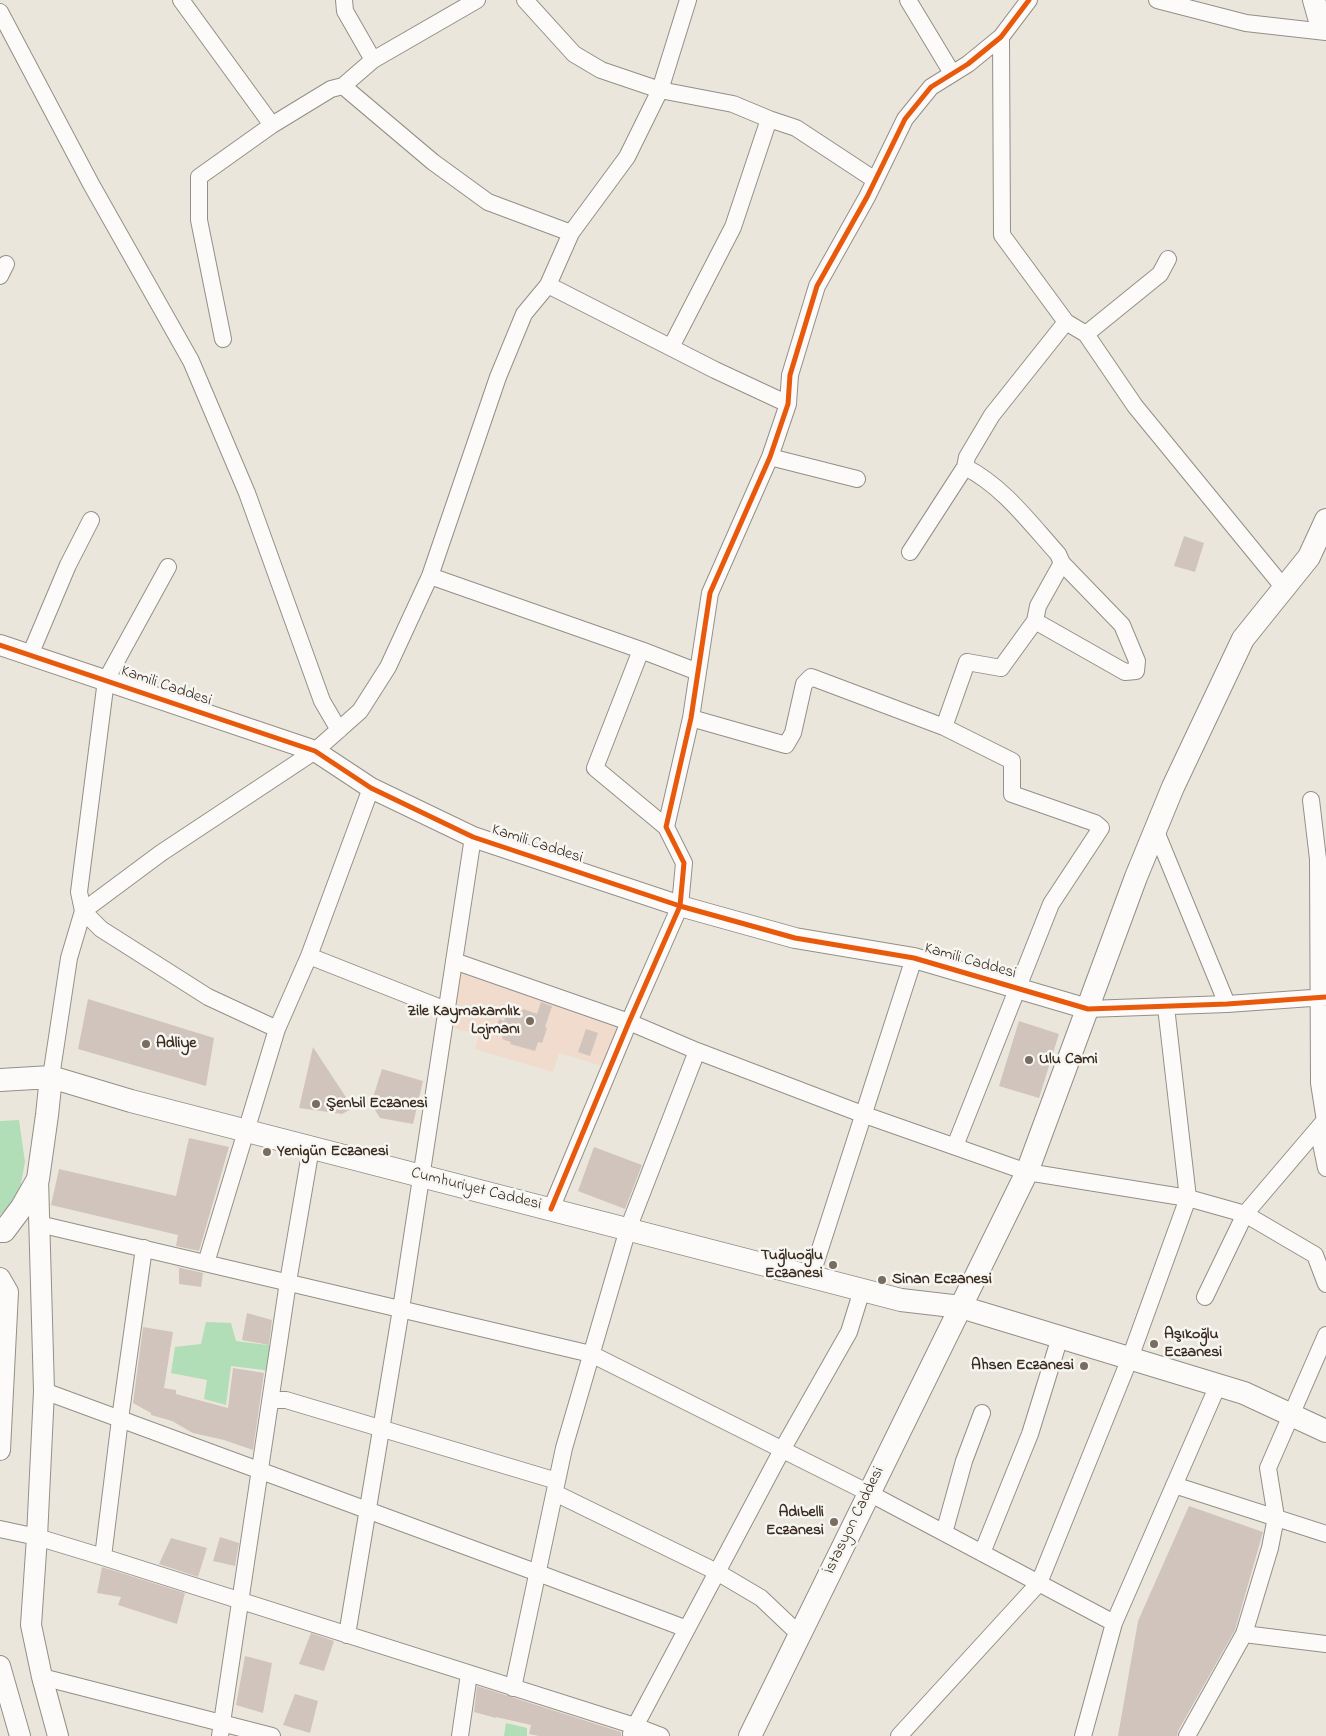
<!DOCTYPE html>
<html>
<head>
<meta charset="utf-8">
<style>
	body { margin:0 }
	canvas { display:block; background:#ebe6db }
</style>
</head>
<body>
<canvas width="1326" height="1736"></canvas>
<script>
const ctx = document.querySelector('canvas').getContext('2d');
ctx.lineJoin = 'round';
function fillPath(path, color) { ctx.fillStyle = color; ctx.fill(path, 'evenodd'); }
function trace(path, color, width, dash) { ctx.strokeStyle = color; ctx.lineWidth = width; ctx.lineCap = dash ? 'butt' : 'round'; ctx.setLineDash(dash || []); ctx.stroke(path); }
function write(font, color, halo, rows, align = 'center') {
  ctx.font = font + ' "Indie Flower",sans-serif'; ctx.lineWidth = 5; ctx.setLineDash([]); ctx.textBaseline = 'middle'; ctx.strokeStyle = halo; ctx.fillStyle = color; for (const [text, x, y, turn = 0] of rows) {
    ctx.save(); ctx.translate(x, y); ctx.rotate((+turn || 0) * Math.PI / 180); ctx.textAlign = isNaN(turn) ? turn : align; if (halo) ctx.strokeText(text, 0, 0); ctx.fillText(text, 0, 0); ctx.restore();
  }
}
fillPath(new Path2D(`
	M457,969L623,1025L606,1067L559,1053L553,1072L475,1049L479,1035L450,1027Z`), '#f0dbcd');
fillPath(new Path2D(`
	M19,1120L25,1162L18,1199L0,1215V1121Z
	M206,1322L231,1323L236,1341L275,1346L272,1375L264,1370L231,1366L226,1405L204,1399L207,1380L171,1373L175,1347L201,1344Z
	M506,1723L527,1728V1736H504Z`), '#b1ddb7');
fillPath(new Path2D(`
	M1184,536L1204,543L1195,572L1174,566Z
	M88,999L214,1038L206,1086L78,1049Z
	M541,1002L552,1006L545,1027L547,1028L542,1043L538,1042L535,1051L510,1044L511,1042L502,1039L503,1034L495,1032L499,1019L504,1021L509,1007L522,1011L523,1009L537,1014Z
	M1019,1021L1059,1034L1039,1098L999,1086Z
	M586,1029L598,1033L590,1056L578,1052Z
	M313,1047L353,1108L342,1114L299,1108Z
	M382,1069L423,1081L413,1124L380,1118L371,1104Z
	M189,1138L229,1147L199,1251L176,1246L178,1235L51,1205L59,1169L176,1196Z
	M594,1147L642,1165L625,1209L578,1191Z
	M172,1266L203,1273L201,1287L179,1284V1268Z
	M247,1313L272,1320L269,1345L242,1340Z
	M143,1327L173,1332L164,1388L176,1390V1394L228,1408L233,1368L264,1373L253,1450L224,1440L193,1433L172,1421L151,1415V1413L133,1403Z
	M1189,1506L1263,1532L1235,1630L1178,1731L1177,1736H1118L1138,1621Z
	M220,1537L239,1543L235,1566L213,1561Z
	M171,1538L207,1548L198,1577L159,1564Z
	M102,1567L185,1593L177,1624L118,1605L121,1597L97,1593Z
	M311,1633L334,1641L324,1671L299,1664Z
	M245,1656L272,1663L263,1713L236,1705Z
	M477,1686L621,1732V1736H539L529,1734L531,1725L496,1717V1718L474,1712Z
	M295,1694L318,1701L310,1733L283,1725Z`), '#d1c4bc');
const minor = new Path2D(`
	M181,0L272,125
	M344,0L345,11L373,60
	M525,0L574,54L601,70L660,90L733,104L769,119L796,128L875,180
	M908,0L952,73
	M1157,0L1246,23L1326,32
	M0,12L91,184L191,361L247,493L322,701L339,730
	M1001,37L1002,235L1066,322L1086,334L1135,406L1284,588
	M343,86L433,162L488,202L571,233
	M0,276L6,264
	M548,285L715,370L788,404
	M1086,334L1160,274L1168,259
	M223,339L199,220V177L272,125L331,89L343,86L373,60L477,0
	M671,347L733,227L769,119
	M770,457L857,479
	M965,467C1003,486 1030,523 1058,554L1062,563L1122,625L1137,661L1136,671L1125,672L1035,621
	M910,552L965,467L967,457L992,415L1066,322
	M430,576L641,650L698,672
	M641,650L595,768L666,827
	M30,655L68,565L91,520
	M691,718L786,745L793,733L804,684L811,677L944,727L1012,761V794L1095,823L1101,828L1051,904L955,1146
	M944,727L967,662L1001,668L1035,621L1038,606L1062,563
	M1311,800L1318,859L1319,1083L1325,1121
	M1155,829L1227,1004
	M83,911L161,853L315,751L360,711L388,667L430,576L498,377L524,314L548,285L571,233L627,157L660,90L688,0
	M83,911L101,929L208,997L277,1029
	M309,956L446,1010
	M454,961L629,1022L697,1051L862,1114L1027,1172L1188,1198L1245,1214L1315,1255L1326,1284
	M1088,1009L1227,1004L1326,997
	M51,1077L69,958L83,911L79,892L106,680L168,567
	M1318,1129L1326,1168
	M551,1209L629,1022L680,906L684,863L666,827L691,718L710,593L770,457L788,404L790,375L817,286L867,197L905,119L931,87L968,64L1001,37L1029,0
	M39,1224L591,1354L869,1493L1114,1623
	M206,1263L277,1029L309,956L371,788
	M811,1277L914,958
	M1205,1297L1245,1214L1326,1119
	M44,1391L538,1573L687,1629
	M272,1400H286L557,1481
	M1174,1485L1326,1534
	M555,1493L717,1572L761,1598L800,1635
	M0,1529L37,1537L103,1557L635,1726L661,1736
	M944,1533L964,1461L982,1413
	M982,1553L1030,1434L1060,1337
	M103,1557L120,1419L144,1248
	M1244,1634L1326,1644
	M347,1635L401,1309L473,837
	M42,1677L272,1736
	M513,1688L564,1448L628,1229L697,1051
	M631,1734L782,1450L849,1332L862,1290
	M220,1736L288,1282L311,1148
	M460,1736L469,1674
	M899,1736L1039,1583L1130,1358L1188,1198L1166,1007
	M1083,1736L1114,1623L1218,1385
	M1187,1736L1244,1634L1270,1548L1276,1517L1268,1468L1326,1335`);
const tertiary = new Path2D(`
	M0,645L315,751L371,788L473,837L680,906L795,938L914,958L1088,1009
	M38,1179L44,1391L37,1537L31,1625L42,1677L58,1736
	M0,1278L8,1292L0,1450
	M0,1666L20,1736`);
const secondary = new Path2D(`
	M1314,0L1320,21L1326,25
	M0,1080L51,1077L131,1101L901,1300L961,1307L1244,1393L1326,1431
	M0,1231H4L22,1207L38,1179L47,1115L51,1077
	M750,1736L1027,1172L1136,877L1173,787L1243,639L1309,557L1326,520`);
trace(minor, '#948f87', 18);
trace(tertiary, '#948f87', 22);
trace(secondary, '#948f87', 24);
trace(minor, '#fcfbfa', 16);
trace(tertiary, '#fcfbfa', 20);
trace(secondary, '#fcfbfa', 22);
trace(new Path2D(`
	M0,645L315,751L371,788L473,837L680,906L795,938L914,958L1088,1009L1227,1004L1326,997
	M551,1209L629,1022L680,906L684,863L666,827L691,718L710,593L770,457L788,404L790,375L817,286L867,197L905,119L931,87L968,64L1001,37L1029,0`), '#e8590c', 5);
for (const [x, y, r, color] of [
	[530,1021,5,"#796c60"],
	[146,1044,5,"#796c60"],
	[1029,1060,5,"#796c60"],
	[316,1104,5,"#796c60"],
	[267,1152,5,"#796c60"],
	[833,1265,5,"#796c60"],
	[882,1280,5,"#796c60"],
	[1154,1344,5,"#796c60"],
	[1084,1366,5,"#796c60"],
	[834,1522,5,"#796c60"]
]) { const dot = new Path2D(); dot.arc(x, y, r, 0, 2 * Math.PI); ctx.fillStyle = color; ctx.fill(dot); trace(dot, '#f6f6f2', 2); }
write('16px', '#3b2a1e', '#f6f6f2', [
	["Kamili Caddesi",166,687,19],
	["Kamili Caddesi",537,845,18],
	["Kamili Caddesi",970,962,16],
	["Cumhuriyet Caddesi",476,1190,14],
	["İstasyon Caddesi",855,1521,-64]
]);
write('bold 16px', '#3b2a1e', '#f6f6f2', [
	["Zile Kaymakamlık",520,1012,"right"],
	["Lojmanı",520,1030,"right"],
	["Adliye",156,1044],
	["Ulu Cami",1039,1060],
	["Şenbil Eczanesi",326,1104],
	["Yenigün Eczanesi",277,1152],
	["Tuğluoğlu",823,1256,"right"],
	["Eczanesi",823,1274,"right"],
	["Sinan Eczanesi",892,1280],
	["Aşıkoğlu",1164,1335],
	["Eczanesi",1164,1353],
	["Ahsen Eczanesi",1074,1366,"right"],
	["Adıbelli",824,1513,"right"],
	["Eczanesi",824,1531,"right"]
], 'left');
</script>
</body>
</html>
